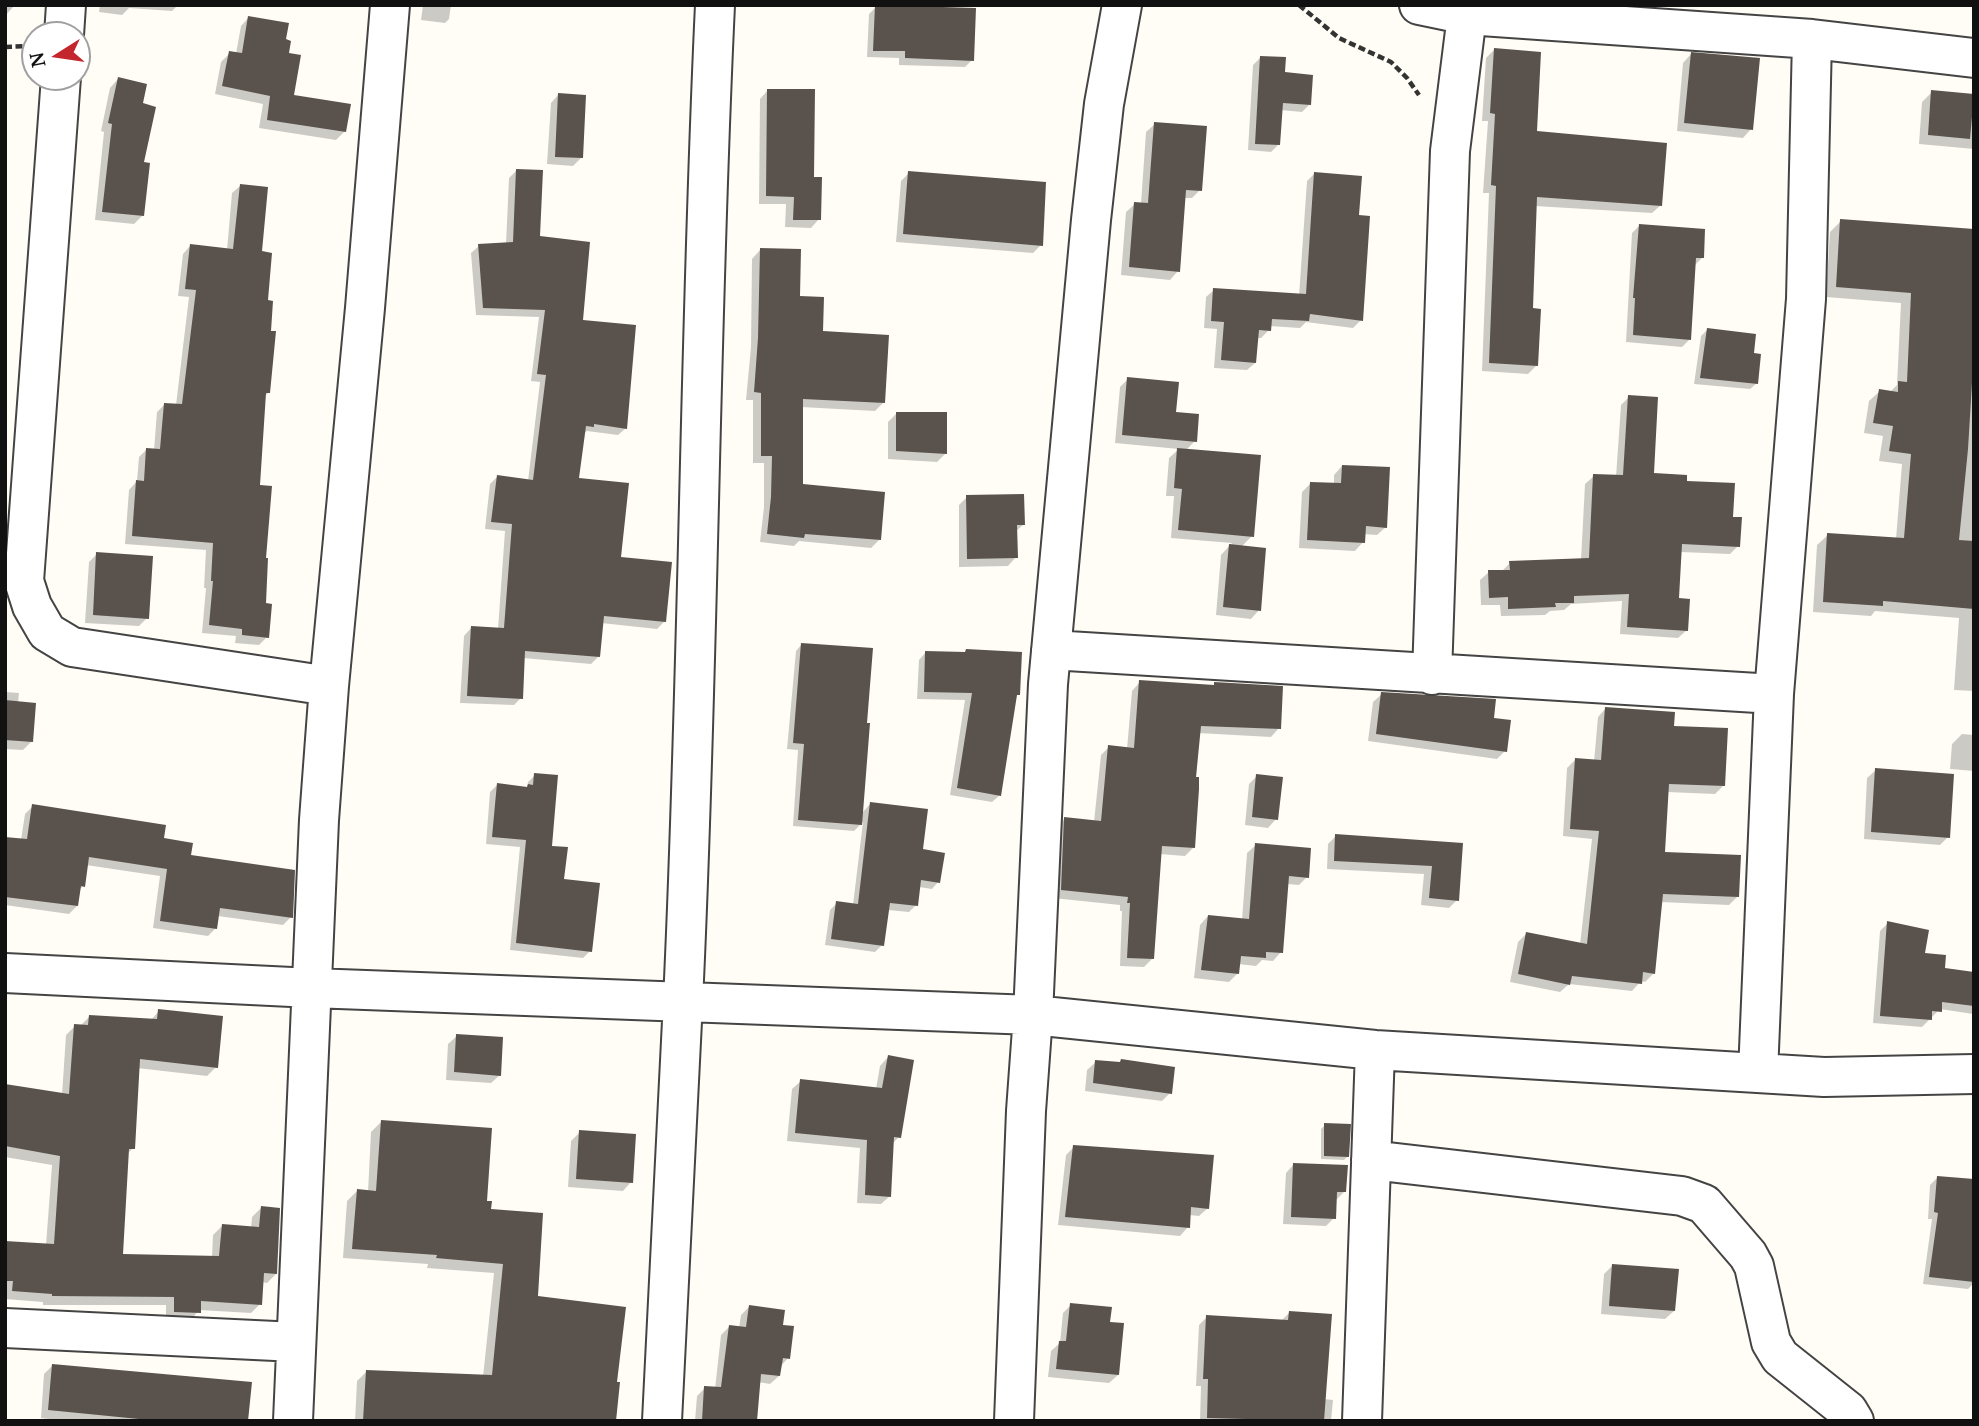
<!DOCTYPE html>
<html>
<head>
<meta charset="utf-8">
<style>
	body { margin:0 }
	#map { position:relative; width:1979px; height:1426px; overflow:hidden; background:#fffdf5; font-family:"Noto Serif",serif }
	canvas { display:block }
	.frame { position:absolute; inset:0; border:7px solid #111; pointer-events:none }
	.north { position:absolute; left:21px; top:21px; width:70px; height:70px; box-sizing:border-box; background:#fff; border:2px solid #a0a0a0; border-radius:50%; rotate:258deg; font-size:19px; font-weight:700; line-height:28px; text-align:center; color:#111 }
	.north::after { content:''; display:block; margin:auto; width:24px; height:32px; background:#c4262e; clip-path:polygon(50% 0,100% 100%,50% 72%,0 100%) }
</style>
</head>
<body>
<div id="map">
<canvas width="1979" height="1426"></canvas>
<div class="frame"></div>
<div class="north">N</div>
</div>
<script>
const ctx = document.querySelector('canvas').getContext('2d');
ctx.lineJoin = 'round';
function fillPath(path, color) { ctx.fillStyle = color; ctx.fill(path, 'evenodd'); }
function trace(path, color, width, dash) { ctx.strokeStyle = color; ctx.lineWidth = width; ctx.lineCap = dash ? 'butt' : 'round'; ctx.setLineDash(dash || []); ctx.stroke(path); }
fillPath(new Path2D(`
	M5,5H15L5,16Z
	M100,5H178L172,11L129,8L122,15L99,12Z
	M423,5H451L449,19L445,23L421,20Z
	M876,7L972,60L965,67L899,65V58L867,57L869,14Z
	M249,17L284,41L292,96L345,131L336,140L259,128L263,104L215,94L221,62L230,53L236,54L241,26Z
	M1494,50L1535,133L1661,205L1652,213L1535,206L1531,310L1536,366L1528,374L1482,371L1489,193H1483L1488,121H1482L1486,58Z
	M1691,54L1751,129L1743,138L1677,131L1683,63Z
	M1260,58L1283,74L1309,105L1302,112L1280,110L1278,145L1271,152L1248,150L1253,65Z
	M118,79L141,105L142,216L134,224L95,220L104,132L101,131L110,88Z
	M768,90L819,219L811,228L785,227L786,204H759L760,99Z
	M1932,92L1974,95V149L1919,144L1922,102Z
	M559,94L581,158L573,166L547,164L551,103Z
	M1155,124L1200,190L1192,198H1184L1178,271L1170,280L1121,275L1126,212L1135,204H1141L1146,132Z
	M517,170L539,237L581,322L626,428L618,435L587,431L584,433L577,479L619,558L665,621L657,629L601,623L598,657L591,664L523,658L521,698L514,705L460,703L464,636L471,628L498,629L505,531L485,529L490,484L497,477L528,481L540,382L531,381L539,317L476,315L471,253L479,246L506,244L509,178Z
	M909,173L1041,245L1033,253L896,242L901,181Z
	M1314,174L1357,216L1361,320L1353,328L1306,322L1300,328L1269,326V330L1261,338H1256L1255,363L1247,370L1214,368L1217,329L1204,328L1206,297L1214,290L1299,296L1307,181Z
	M240,186L260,253L266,302L269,392L264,397L258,487L267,637L259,645L235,643L236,636L202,633L206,588H204L206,550L125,544L129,490L137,481L139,457L146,450H154L157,412L164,405H176L189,297L178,296L183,254L190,246L227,250L232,193Z
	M1841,221L1974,317V691L1954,690L1959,618L1875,611L1871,616L1813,612L1817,545L1828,535L1896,539L1902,464L1879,461L1883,436L1864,433L1869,401L1880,391L1890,392L1897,385L1901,303L1826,297L1830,232Z
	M1639,226L1702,258L1694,266L1689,340L1682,347L1626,342L1632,233Z
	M760,250L798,298L821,333L883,403L875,411L801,407V486L880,539L871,548L799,541L794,546L760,542L764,507V463H753V400H746L751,347L752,259Z
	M1707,330L1752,355L1757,383L1750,389L1694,384L1701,336Z
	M1128,379L1195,441L1186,450L1252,536L1241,547L1259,610L1251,619L1216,615L1221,555L1232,543L1171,538L1174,496H1166L1169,458L1179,449L1115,443L1120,387Z
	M1629,397L1652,475L1685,482L1731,519L1738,546L1730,554L1680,552L1677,600L1687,630L1678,638L1620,634L1622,601L1571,604L1564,610L1550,611L1545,615L1501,616L1500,605H1481L1480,580L1489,572H1501L1510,563L1581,560L1585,484L1594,476L1616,477L1621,405Z
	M896,414L946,453L937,462L888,459V422Z
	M1342,466L1386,527L1377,535L1363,534V542L1355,551L1299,548L1302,492L1310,484L1334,485V475Z
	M967,497L1023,525L1015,532L1016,557L1008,566L959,567V505Z
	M97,554L147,618L139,626L85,623L89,562Z
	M802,644L862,813L871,803L921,851L938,882L932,889L919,887L916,905L909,912L888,910L882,945L875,952L825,945L830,910L837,903L853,905L863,822L854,831L793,826L798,750L787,749L796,651Z
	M926,652L1018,694L1015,697L1000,795L992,802L950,795L965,700L917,699L919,660Z
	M1140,682L1211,687L1215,684L1279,728L1271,737L1198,733L1193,848L1185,856L1159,854L1152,959L1144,967L1120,966L1122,911H1120V905L1053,898L1056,827L1065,819L1094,822L1101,755L1109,747L1127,749L1132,691Z
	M5,692L19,693L18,703L31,742L23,750L5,749Z
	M1382,694L1492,719L1505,751L1497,759L1368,741L1373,702Z
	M1606,708L1672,727L1724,785L1715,794L1667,792L1663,853L1737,897L1729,905L1660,902L1654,973L1645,982L1641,981L1632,991L1569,984L1560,992L1510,982L1518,942L1526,934L1580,945L1592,839L1563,836L1567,768L1575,760L1594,762L1598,717Z
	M1962,734L1974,735V771L1950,769L1952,744Z
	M1876,770L1948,837L1940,845L1864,839L1867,778Z
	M535,775L550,847L590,951L583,958L510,950L520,847L486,844L490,792L497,785L527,787L528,782Z
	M1257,776L1276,819L1268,828L1245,825L1249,784Z
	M33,806L162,839L291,917L283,925L218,916L216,928L208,936L153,928L160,876L86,865L83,886L79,890L77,906L69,914L5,905V838L21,840L25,814Z
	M1336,836L1461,845L1457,900L1449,908L1421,905L1424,874L1327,869L1328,844Z
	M1256,845L1307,877L1299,885L1287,884L1281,952L1273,961L1262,960L1256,966L1238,964L1237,974L1229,982L1194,978L1200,925L1208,916L1242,920L1247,853Z
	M1888,923L1943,969L1974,974L1973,1014L1940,1009L1922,1027L1873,1023L1880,931Z
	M159,1011L216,1067L207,1076L137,1068L133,1148L127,1154L121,1256L212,1257L213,1235L222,1226L251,1228L252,1217L261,1208L276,1274L267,1283L261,1282L260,1304L251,1313L199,1310L190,1321H166V1305H43V1302L5,1299V1243L46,1245L52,1165L5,1157V1085L62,1095L66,1035L75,1026H80L89,1017L150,1021Z
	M457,1036L500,1075L491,1083L446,1080L448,1044Z
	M888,1057L899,1137L892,1144L890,1196L881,1204L857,1203L860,1148L787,1141L792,1089L801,1081L876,1089L880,1066Z
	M1096,1062L1170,1093L1162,1101L1085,1091L1087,1070Z
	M381,1122L485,1203L536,1297L615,1384L614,1421H355L357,1381L366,1372L483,1377L494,1273L427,1268L428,1264L343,1258L347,1201L357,1191L368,1192L371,1132Z
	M1325,1125L1348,1156L1344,1160L1321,1159V1129Z
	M580,1132L631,1182L623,1191L568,1187L571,1141Z
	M1074,1147L1208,1208L1199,1216L1189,1215L1188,1227L1180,1236L1058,1225L1066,1155Z
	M1294,1164L1345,1191L1336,1200L1334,1218L1326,1226L1283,1224L1286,1173Z
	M1937,1178L1974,1180V1283L1968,1289L1923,1284L1932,1219H1928L1930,1185Z
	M1613,1265L1674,1311L1665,1319L1601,1314L1604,1274Z
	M1071,1305L1108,1324L1118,1375L1109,1383L1048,1377L1051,1351L1060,1343L1063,1313Z
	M749,1307L781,1326L788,1358L780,1367L779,1376L770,1384L758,1382L756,1421H695L697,1396L705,1388L715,1389L721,1335L729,1327L739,1328L741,1315Z
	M1290,1312L1324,1399L1333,1400L1331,1421H1200L1201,1386H1196L1199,1325L1207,1317L1282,1320Z
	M52,1366L246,1421H63L41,1418L44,1374Z`), '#0003');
fillPath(new Path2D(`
	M875,5L976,8L974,61L905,58V51H873Z
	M248,16L289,23L286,39L291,41L289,53L301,55L294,95L351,104L346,132L267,120L270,96L222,86L229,51L242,53Z
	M1494,48L1541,52L1537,131L1667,143L1662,206L1537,197L1533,308L1541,309L1538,366L1489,363L1496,186L1491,185L1495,114L1490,113Z
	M1691,52L1760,58L1753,130L1684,123Z
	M1260,56L1286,57L1285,72L1313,75L1311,105L1283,103L1280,145L1255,144Z
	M118,77L147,84L143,103L156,107L144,162L150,163L144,216L102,212L112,124L108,123Z
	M767,89H815L814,177H822L821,220H793L794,197L766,196Z
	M1931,90L1974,94L1970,139L1928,135Z
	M558,93L586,95L583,158L555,157Z
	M1154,122L1207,126L1202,191L1186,190L1180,272L1129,267L1134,202L1148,203Z
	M516,169L543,170L540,236L590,242L583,320L636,325L627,429L594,424V427L586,426L579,478L629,483L621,557L672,562L666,622L604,616L600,657L525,651L523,699L467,696L471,626L504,628L512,524L491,522L497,475L533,480L546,375L537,374L545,310L483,308L478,244L513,242Z
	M908,171L1046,182L1043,246L903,234Z
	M1314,172L1362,176L1359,215L1370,216L1363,321L1310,314L1309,321L1272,319L1271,331L1259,330L1256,363L1221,360L1224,322L1211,321L1213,288L1306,294Z
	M240,184L268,187L262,251L272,253L268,300L273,301L271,331H276L270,393H266L260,485L272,486L266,558H268L266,603L272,604L269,638L242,635V629L209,625L213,581H211L213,543L132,536L136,480L144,481L146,448L160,449L164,403L182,404L196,290L185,289L190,244L233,249Z
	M1840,219L1974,229V350L1968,449L1959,540L1974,541V609L1883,601V606L1823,602L1827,533L1904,538L1911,454L1889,451L1893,426L1873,423L1879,389L1898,392V381L1907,382L1911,293L1836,287Z
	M1639,224L1705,229L1704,258H1696L1691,340L1633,335L1635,298H1633Z
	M760,248L801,249L800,296L824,297L823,331L889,335L885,403L803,399V484L885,492L881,540L805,534L804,538L767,534L771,497L772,456H761V393L754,392L758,338Z
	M1707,328L1756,334L1754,353L1761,354L1758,384L1700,378Z
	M1127,377L1179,382L1176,412L1199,414L1197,442L1122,435Z
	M1628,395L1658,397L1654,473L1687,475V481L1735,483L1733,517H1742L1740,547L1682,544L1679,598L1690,599L1688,631L1627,627L1629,594L1574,596V603H1555L1556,607L1508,609V597L1489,598L1488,570H1510L1509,561L1589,558L1593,474L1623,475Z
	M896,412H947V454L896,451Z
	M1177,448L1261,455L1254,537L1178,530L1182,489L1174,488Z
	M1342,465L1390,467L1387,528L1366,526L1365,543L1307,540L1310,482L1341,483Z
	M1024,494L1025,525H1017L1018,558L967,559L966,495Z
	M1229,544L1266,548L1261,611L1223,607Z
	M96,552L153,556L149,619L93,615Z
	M801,643L873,648L867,723H870L862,825L798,820L804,744L793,743Z
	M966,649L1022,652L1020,695H1017L1001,796L957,788L972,693L924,692L925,651L965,652Z
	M1139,680L1214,685V682L1283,686L1281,729L1201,726L1196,777H1199V789L1195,848L1162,846L1154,959L1127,958L1130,903H1127L1128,897L1061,890L1064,817L1101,821L1108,745L1134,748Z
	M1381,692L1496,699L1494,718L1511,720L1507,752L1376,734Z
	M5,700L36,703L33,742L5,740Z
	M1605,707L1675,712L1674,726L1728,728L1725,786L1669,784L1665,852L1741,855L1739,897L1663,894L1655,974L1643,972L1642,984L1572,976L1570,985L1518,974L1526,932L1587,944L1599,831L1570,829L1575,758L1601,760Z
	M1875,768L1954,774L1950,838L1871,832Z
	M534,773L558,775L552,846L568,847L564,879L600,883L592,952L516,943L526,840L492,837L497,783L527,787L528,784L533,785Z
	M1256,774L1283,777L1278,820L1252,817Z
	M870,802L928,809L923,849L945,853L940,883L921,880L918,906L890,903L884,946L831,939L836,901L858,904Z
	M32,804L166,825L164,838L193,843L191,855L295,870L293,918L220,908L217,929L160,921L167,869L89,857L85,887L81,886L78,906L5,897V837L27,839Z
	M1335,834L1463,843L1459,901L1429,898L1432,866L1334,861Z
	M1255,843L1311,848L1309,878L1289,876L1283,953L1266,952V958L1241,956L1239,974L1201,970L1208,915L1249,919Z
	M1887,921L1929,930L1925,953L1946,955L1945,968L1974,972V1006L1942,1002V1012L1932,1011V1020L1880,1016Z
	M158,1009L223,1016L218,1068L140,1059L135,1149H129L123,1254L219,1256L222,1224L259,1227L261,1206L280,1208L277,1274L264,1273L262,1305L201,1301V1313L174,1312V1297L52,1296V1294L12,1291L13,1281H5V1241L54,1244L60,1156L5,1146V1084L69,1094L74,1024L88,1025L89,1015L157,1019Z
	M456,1034L503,1037L501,1076L454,1072Z
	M888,1055L914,1060L901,1138L894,1137L891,1197L865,1195L867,1140L795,1133L800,1079L882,1088Z
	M1121,1059L1175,1067L1172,1094L1093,1083L1095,1060L1120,1062Z
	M381,1120L492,1128L487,1201H492L491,1209L543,1213L538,1296L626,1307L617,1382H620L616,1421H363L366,1370L492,1375L503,1264L436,1258L437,1255L352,1249L357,1189L376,1191Z
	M1324,1123L1351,1124L1349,1157L1324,1156Z
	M579,1130L636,1134L633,1183L576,1179Z
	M1073,1145L1214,1155L1209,1209L1191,1207L1190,1228L1065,1217Z
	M1293,1163L1348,1165L1346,1192H1337L1336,1219L1291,1217Z
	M1937,1176L1974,1179V1282L1929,1277L1938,1213L1934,1212Z
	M1612,1264L1679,1269L1675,1311L1609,1306Z
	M1070,1303L1112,1307L1110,1322L1124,1323L1119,1375L1056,1369L1059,1341H1066Z
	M749,1305L785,1310L783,1325L794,1326L790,1359L783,1358L780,1376L761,1374L757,1421H702L704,1386L721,1387L729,1325L746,1327Z
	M1289,1311L1332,1314L1324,1421L1207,1418L1208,1379H1203L1206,1315L1288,1320Z
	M52,1364L252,1382L248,1421H159L48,1410Z`), '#5a524d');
const minor = new Path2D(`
	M1419,5L1467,15L1812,39L1974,58
	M64,35L66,5
	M61,77L24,581L32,606L47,632L72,647L329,686
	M1051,650L1774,694
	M1432,675L1450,151L1467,15
	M5,973L312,988L1033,1015L1375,1050L1824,1077L1974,1074
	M1758,1073L1774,694L1806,299L1812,39
	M1371,1160L1682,1196L1704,1204L1748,1255L1754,1266L1771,1342L1780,1357L1848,1411L1854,1421
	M5,1328L296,1342
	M293,1421L319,820L329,686L365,308L390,5
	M662,1421C668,1281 677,1141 683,1001C699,669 699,337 715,5
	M1014,1421L1026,1111L1033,1015L1048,684L1091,220L1104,104L1122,5
	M1362,1421L1375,1050`);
trace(minor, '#444', 42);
trace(new Path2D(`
	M1299,5L1339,38L1391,62L1407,78L1419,95
	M5,47L29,46`), '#333', 4.5, [7, 3.5]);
trace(minor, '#fff', 38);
</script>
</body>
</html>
